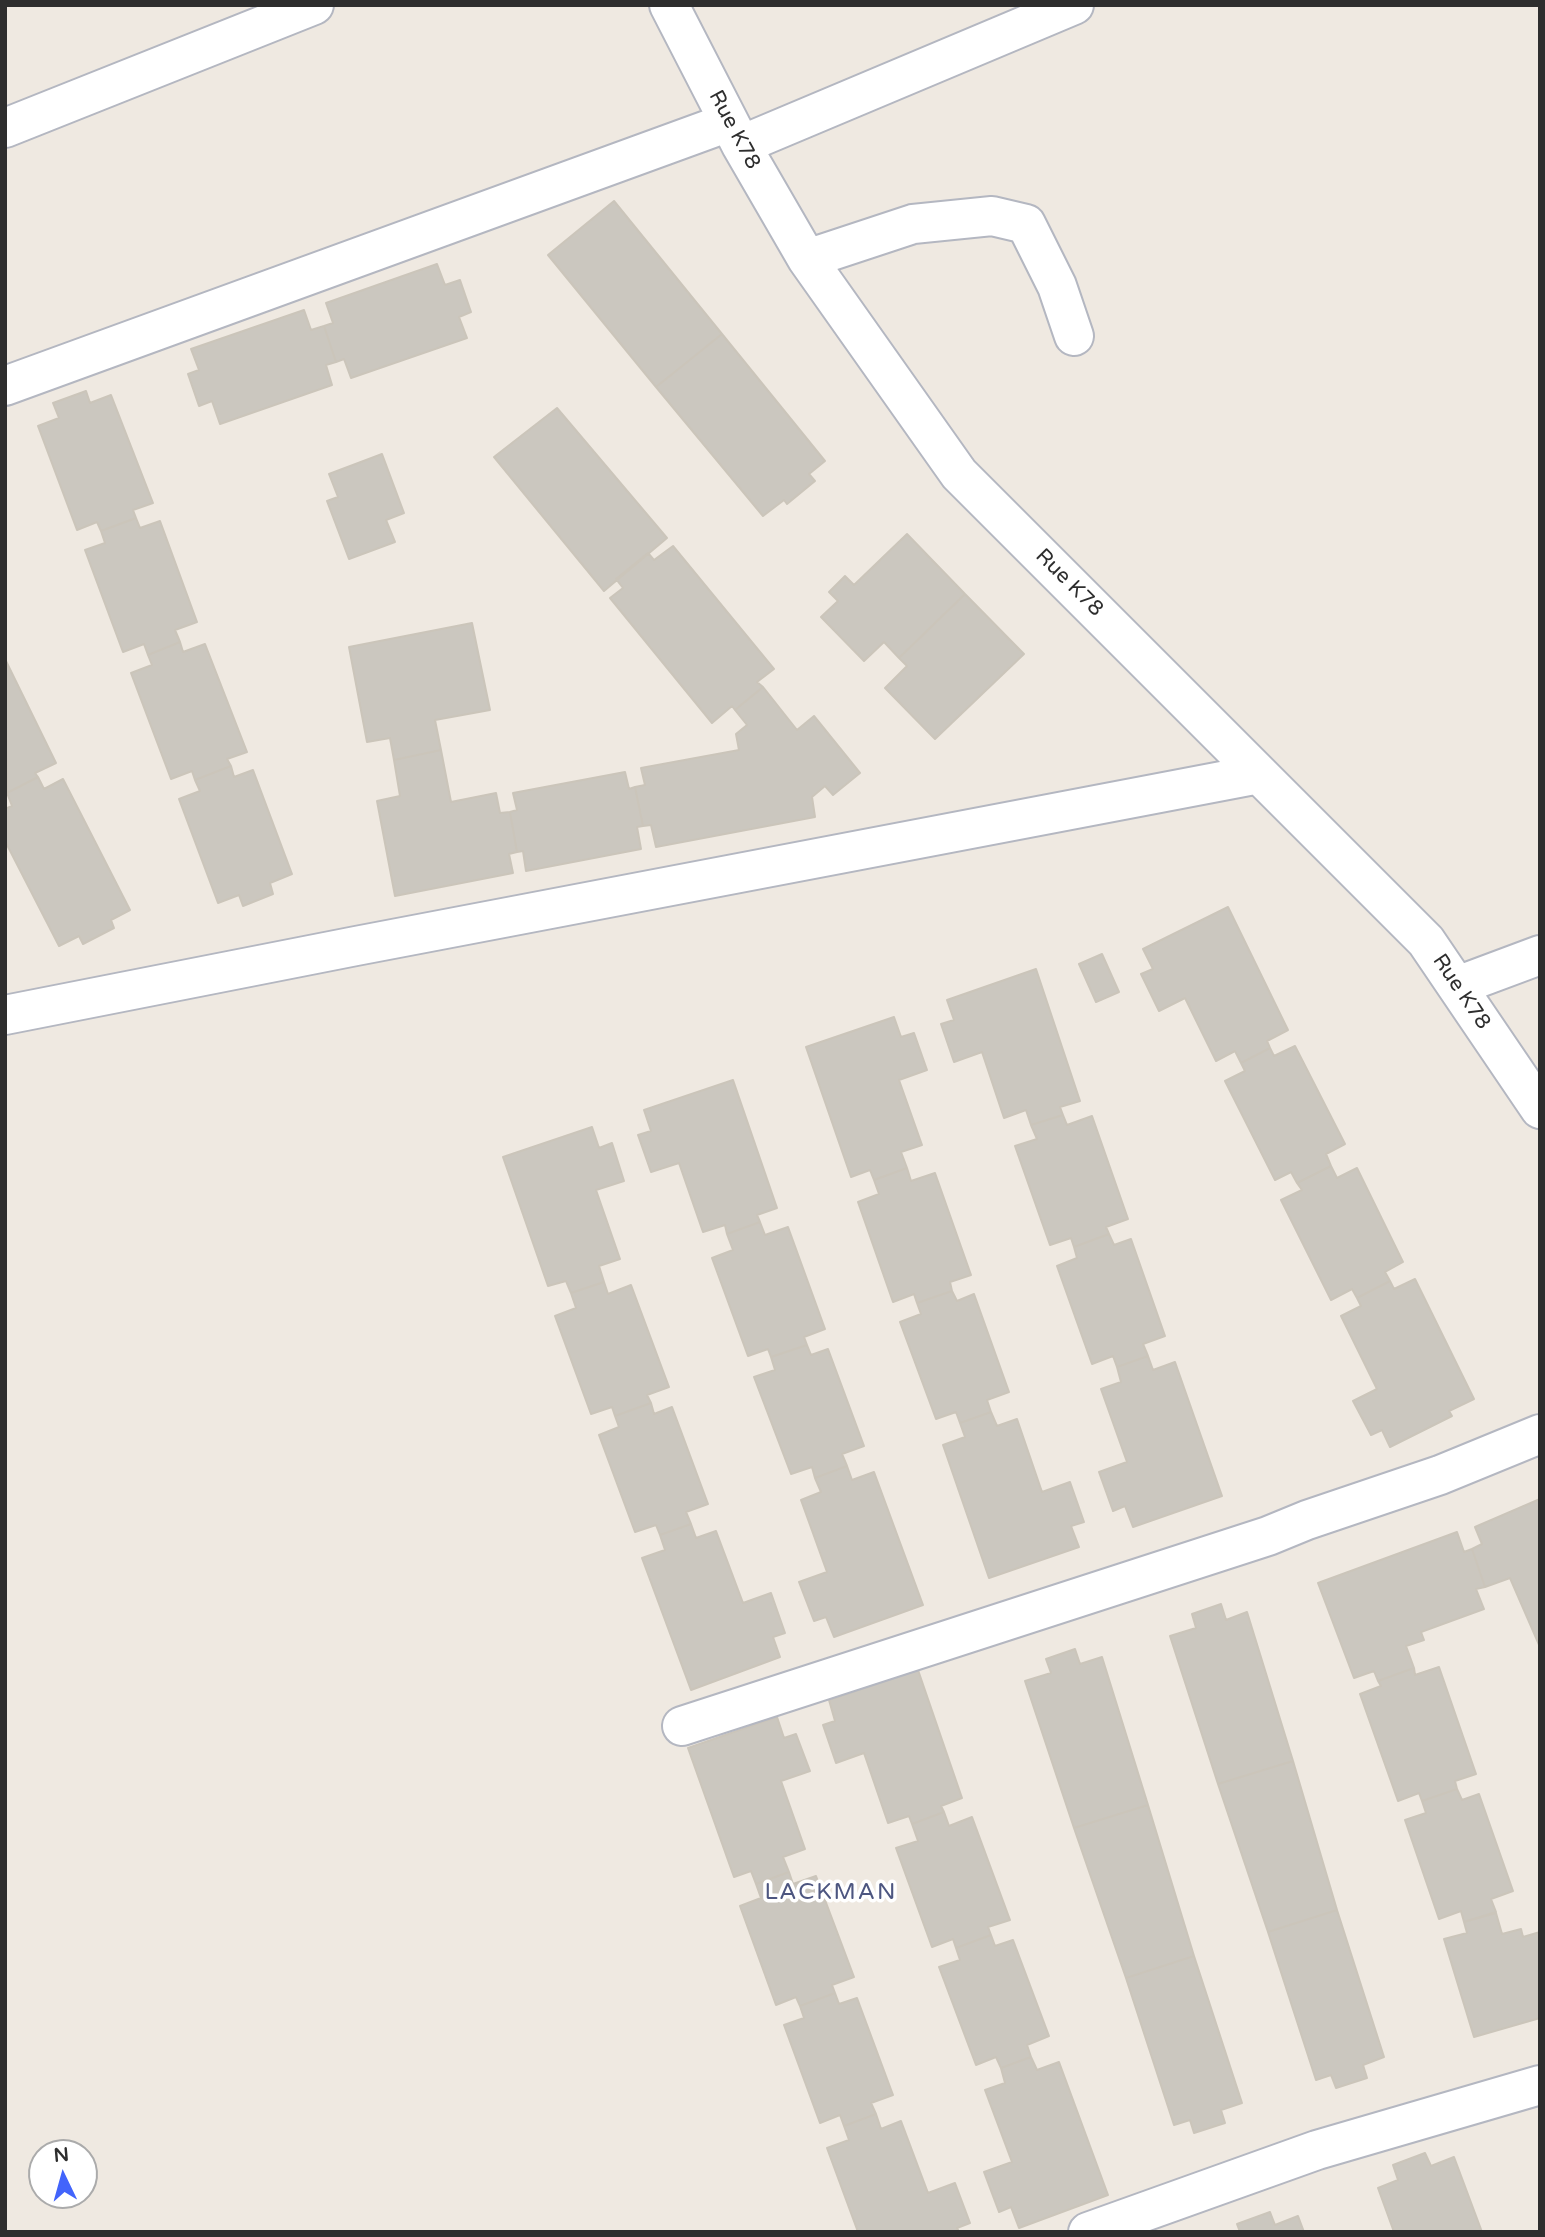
<!DOCTYPE html>
<html>
<head>
<meta charset="utf-8">
<style>
	body { margin:0 }
	#map { position:relative; width:1545px; height:2237px; overflow:hidden; background:#efe9e1; font-family:"Varela Round",sans-serif }
	canvas { display:block }
	.frame { position:absolute; inset:0; border:7px solid #2e2e2e; pointer-events:none }
	.north { position:absolute; left:28px; top:2139px; width:70px; height:70px; box-sizing:border-box; background:#fff; border:2px solid #ababab; border-radius:50%; rotate:355deg; font-size:19px; font-weight:700; line-height:28px; text-align:center; color:#2e2e2e }
	.north::after { content:''; display:block; margin:auto; width:24px; height:32px; background:#4264fb; clip-path:polygon(50% 0,100% 100%,50% 72%,0 100%) }
</style>
</head>
<body>
<div id="map">
<canvas width="1545" height="2237"></canvas>
<div class="frame"></div>
<div class="north">N</div>
</div>
<script>
const ctx = document.querySelector('canvas').getContext('2d');
ctx.lineJoin = 'round';
function fillPath(path, color) { ctx.fillStyle = color; ctx.fill(path, 'evenodd'); }
function trace(path, color, width, dash) { ctx.strokeStyle = color; ctx.lineWidth = width; ctx.lineCap = dash ? 'butt' : 'round'; ctx.setLineDash(dash || []); ctx.stroke(path); }
function write(font, color, halo, rows, align = 'center') {
  ctx.font = font + ' "Varela Round",sans-serif'; ctx.lineWidth = 7; ctx.setLineDash([]); ctx.textBaseline = 'middle'; ctx.strokeStyle = halo; ctx.fillStyle = color; for (const [text, x, y, turn = 0] of rows) {
    ctx.save(); ctx.translate(x, y); ctx.rotate((+turn || 0) * Math.PI / 180); ctx.textAlign = isNaN(turn) ? turn : align; if (halo) ctx.strokeText(text, 0, 0); ctx.fillText(text, 0, 0); ctx.restore();
  }
}
const building = new Path2D(`
	M614,201L722,334L656,387L548,255Z
	M437,264L445,285L460,280L471,312L459,317L467,338L351,378L344,359L336,362L324,326L333,323L326,303Z
	M304,310L311,330L324,326L336,362L326,365L332,385L220,424L212,401L199,406L188,374L199,370L191,349Z
	M722,334L825,461L809,474L815,481L787,504L784,500L763,516L656,387Z
	M86,391L90,403L111,395L153,503L133,510L136,518L101,531L97,522L77,530L38,426L59,418L53,403Z
	M557,408L667,538L604,591L494,457Z
	M382,454L404,513L386,520L395,542L349,559L327,501L338,497L329,474Z
	M136,518L140,528L160,521L197,622L175,630L180,642L148,655L144,644L123,652L85,550L105,543L101,531Z
	M907,534L965,594L899,658L884,642L864,661L821,617L838,601L829,592L845,576L854,585Z
	M673,546L774,669L757,682L763,687L735,710L732,706L712,723L610,598L623,588L616,579L648,553L654,560Z
	M965,594L1024,654L935,739L885,688L907,666L899,658Z
	M472,623L490,710L435,720L441,750L394,760L390,738L367,742L349,647Z
	M180,642L183,652L205,644L247,752L227,759L231,766L195,780L192,771L171,779L131,673L152,665L148,655Z
	M5,659L56,763L35,773L38,777L7,793Z
	M763,687L797,730L814,716L860,773L833,795L825,786L812,797L815,817L656,847L651,825L643,826L635,787L645,785L641,768L739,750L736,734L747,725L735,710Z
	M441,750L451,802L496,793L500,813L510,812L517,852L509,854L513,873L395,896L377,801L400,796L394,760Z
	M231,766L234,777L253,770L292,874L270,883L273,894L243,906L239,895L218,903L179,799L200,791L195,780Z
	M625,772L629,789L635,787L643,826L637,827L641,849L526,871L523,851L517,852L510,812L517,810L513,793Z
	M38,777L44,789L63,779L130,910L111,920L114,928L83,944L79,936L59,946L5,841V809L12,806L7,793Z
	M1228,907L1288,1030L1267,1041L1270,1048L1241,1063L1235,1051L1216,1061L1185,998L1159,1011L1141,974L1153,969L1143,949Z
	M1102,954L1119,992L1096,1002L1079,964Z
	M1036,969L1080,1101L1060,1107L1063,1115L1031,1125L1026,1110L1004,1118L982,1052L954,1062L941,1024L954,1020L947,1000Z
	M894,1017L901,1037L914,1033L927,1070L899,1080L922,1145L901,1152L907,1168L874,1180L870,1170L851,1177L806,1047Z
	M1295,1046L1345,1144L1326,1154L1331,1166L1297,1183L1291,1172L1275,1180L1225,1081L1245,1071L1241,1063L1270,1048L1274,1056Z
	M733,1080L777,1208L757,1215L760,1222L727,1234L725,1225L703,1232L679,1163L651,1172L638,1135L651,1131L644,1110Z
	M1063,1115L1067,1125L1092,1116L1128,1219L1106,1227L1109,1234L1074,1247L1071,1238L1050,1245L1015,1146L1037,1139L1031,1125Z
	M592,1127L599,1148L612,1143L624,1181L596,1190L620,1259L599,1266L604,1282L571,1293L566,1281L548,1286L503,1157Z
	M1331,1166L1337,1178L1357,1168L1403,1262L1385,1272L1390,1281L1357,1298L1352,1289L1331,1300L1281,1200L1302,1190L1297,1183Z
	M907,1168L911,1181L935,1173L971,1275L950,1282L952,1291L917,1303L914,1294L893,1302L858,1202L879,1194L874,1180Z
	M760,1222L765,1235L788,1227L825,1329L804,1337L807,1345L771,1357L768,1349L748,1356L712,1258L733,1250L727,1234Z
	M1109,1234L1114,1245L1131,1239L1165,1336L1143,1344L1148,1356L1117,1367L1113,1356L1092,1364L1057,1266L1077,1258L1074,1247Z
	M1415,1279L1474,1399L1449,1411L1452,1416L1390,1447L1382,1430L1371,1435L1353,1401L1377,1389L1341,1316L1361,1306L1357,1298L1390,1281L1394,1289Z
	M604,1282L608,1294L631,1285L669,1387L647,1395L651,1403L615,1416L612,1407L591,1414L555,1316L576,1308L571,1293Z
	M952,1291L957,1301L974,1294L1009,1392L987,1400L991,1412L960,1423L956,1412L936,1419L900,1322L921,1314L917,1303Z
	M807,1345L811,1355L828,1349L864,1446L842,1454L847,1466L815,1478L812,1467L791,1474L754,1377L775,1370L771,1357Z
	M1148,1356L1153,1370L1175,1362L1222,1496L1133,1527L1125,1506L1113,1511L1099,1472L1127,1462L1101,1389L1121,1382L1117,1367Z
	M651,1403L654,1414L672,1407L708,1504L686,1512L691,1524L660,1535L656,1525L635,1532L599,1435L619,1427L615,1416Z
	M991,1412L997,1426L1017,1419L1042,1492L1070,1482L1084,1522L1071,1526L1079,1547L989,1578L943,1445L965,1437L960,1423Z
	M847,1466L852,1480L874,1472L923,1605L834,1637L826,1617L814,1621L799,1582L827,1572L801,1500L821,1492L815,1478Z
	M1540,1499V1647L1510,1578L1485,1587L1472,1549L1482,1544L1475,1527Z
	M691,1524L696,1538L716,1531L743,1603L771,1593L785,1633L773,1637L780,1657L691,1690L642,1558L665,1550L660,1535Z
	M1457,1532L1464,1552L1472,1549L1485,1587L1476,1589L1484,1609L1421,1632L1424,1640L1406,1646L1414,1668L1378,1681L1374,1671L1354,1678L1318,1583Z
	M1221,1604L1226,1620L1247,1612L1293,1761L1218,1784L1170,1636L1196,1628L1192,1614Z
	M1075,1649L1080,1664L1102,1657L1148,1805L1074,1828L1025,1681L1051,1673L1046,1659Z
	M1439,1667L1476,1774L1455,1781L1457,1789L1422,1801L1419,1793L1398,1801L1360,1694L1381,1686L1378,1681L1414,1668L1415,1675Z
	M918,1670L962,1798L941,1806L944,1812L912,1824L909,1816L888,1823L864,1753L836,1763L823,1725L835,1721L829,1700Z
	M777,1717L784,1738L796,1734L810,1771L781,1781L805,1849L783,1857L789,1872L756,1884L751,1871L734,1877L688,1748Z
	M1293,1761L1337,1910L1268,1932L1218,1784Z
	M1457,1789L1462,1800L1479,1794L1513,1891L1491,1899L1496,1912L1464,1922L1461,1911L1439,1919L1405,1820L1426,1813L1422,1801Z
	M1148,1805L1194,1956L1126,1978L1074,1828Z
	M944,1812L949,1826L972,1817L1010,1920L988,1927L991,1935L956,1948L953,1939L932,1947L896,1848L918,1841L912,1824Z
	M789,1872L793,1884L816,1876L854,1977L832,1985L835,1993L800,2006L796,1997L776,2005L740,1906L761,1898L756,1884Z
	M1337,1910L1384,2057L1363,2065L1367,2078L1336,2088L1331,2075L1316,2080L1268,1932Z
	M1496,1913L1502,1934L1521,1929L1523,1937L1540,1932V2018L1474,2037L1444,1939L1467,1933L1464,1922Z
	M991,1935L995,1946L1013,1940L1049,2036L1027,2045L1031,2057L1001,2068L996,2057L976,2065L939,1967L960,1960L956,1948Z
	M1194,1956L1242,2103L1221,2110L1225,2123L1194,2133L1190,2120L1174,2125L1126,1978Z
	M835,1993L839,2004L857,1998L893,2095L871,2103L876,2114L844,2126L840,2115L820,2123L784,2025L804,2018L800,2006Z
	M1031,2057L1037,2070L1059,2062L1108,2195L1019,2228L1011,2207L999,2212L984,2172L1012,2162L985,2090L1005,2083L1001,2068Z
	M876,2114L881,2129L901,2121L928,2193L955,2183L970,2223L957,2228L959,2232H858L827,2148L849,2140L844,2126Z
	M1425,2153L1431,2166L1454,2157L1482,2232H1394L1378,2188L1398,2180L1393,2165Z
	M1270,2212L1275,2225L1298,2216L1304,2232H1240L1237,2224Z`);
fillPath(building, '#cbc7bf');
trace(building, '#cbc5ba', 2);
const minor = new Path2D(`
	M669,5L741,145L807,259L959,474L1426,941L1540,1109
	M5,128L314,5
	M741,145L1074,5
	M807,259L913,224L992,216L1026,224L1057,286L1074,336
	M5,386L729,122
	M1457,986L1540,955
	M5,1015L356,946L1259,774
	M682,1726L1268,1536L1307,1520L1440,1475L1540,1434
	M1088,2232L1317,2150L1540,2085`);
trace(minor, '#b4b7c1', 42);
trace(minor, '#fff', 38);
write('21px', '#2e2e2e', '#fff', [
	["Rue K78",734,130,62],
	["Rue K78",1069,583,45],
	["Rue K78",1461,992,56]
]);
ctx.letterSpacing = '2px';
write('23px', '#4d5680', '#fff', [
	["LACKMAN",831,1893]
]);
ctx.letterSpacing = '0px';
</script>
</body>
</html>
